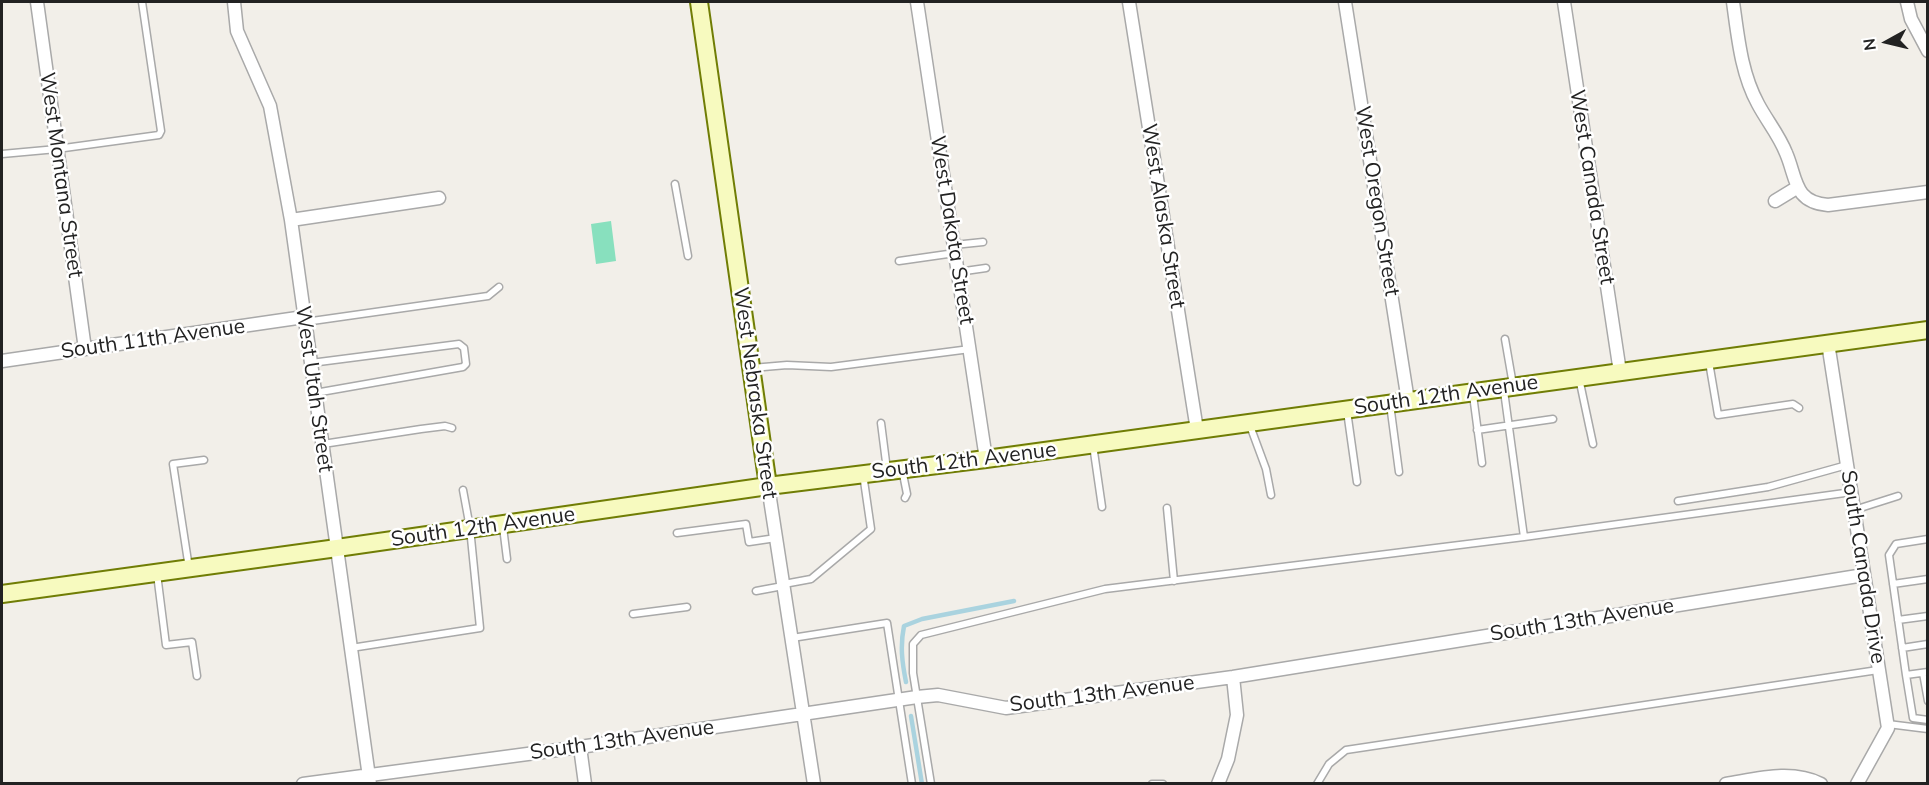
<!DOCTYPE html>
<html>
<head>
<meta charset="utf-8">
<style>
	body { margin:0 }
	#map { position:relative; width:1929px; height:785px; overflow:hidden; background:#f2efe9; font-family:Mulish,sans-serif }
	canvas { display:block }
	.frame { position:absolute; inset:0; border:3px solid #222; pointer-events:none }
	.north { position:absolute; left:1857px; top:12px; width:60px; height:60px; -webkit-text-stroke:4px #fff; paint-order:stroke; rotate:262deg; font-size:16px; font-weight:700; line-height:24px; text-align:center; color:#222 }
	.north::after { content:''; display:block; margin:auto; width:21px; height:27px; background:#222; clip-path:polygon(50% 0,100% 100%,50% 72%,0 100%) }
</style>
</head>
<body>
<div id="map">
<canvas width="1929" height="785"></canvas>
<div class="frame"></div>
<div class="north">N</div>
</div>
<script>
const ctx = document.querySelector('canvas').getContext('2d');
ctx.lineJoin = 'round';
function fillPath(path, color) { ctx.fillStyle = color; ctx.fill(path, 'evenodd'); }
function trace(path, color, width, dash) { ctx.strokeStyle = color; ctx.lineWidth = width; ctx.lineCap = dash ? 'butt' : 'round'; ctx.setLineDash(dash || []); ctx.stroke(path); }
function write(font, color, halo, rows, align = 'center') {
  ctx.font = font + ' Mulish,sans-serif'; ctx.lineWidth = 5; ctx.setLineDash([]); ctx.textBaseline = 'middle'; ctx.strokeStyle = halo; ctx.fillStyle = color; for (const [text, x, y, turn = 0] of rows) {
    ctx.save(); ctx.translate(x, y); ctx.rotate((+turn || 0) * Math.PI / 180); ctx.textAlign = isNaN(turn) ? turn : align; if (halo) ctx.strokeText(text, 0, 0); ctx.fillText(text, 0, 0); ctx.restore();
  }
}
fillPath(new Path2D(`
	M611,221L616,261L596,264L591,224Z`), '#88e0be');
trace(new Path2D(`
	M906,682C902,662 900,646 904,626L922,619L1014,601
	M911,716L922,784`), '#aad3df', 4.5);
const lane = new Path2D(`
	M2,154L57,149L159,135L161,131L142,2
	M675,184L688,256
	M954,245L983,242
	M899,261L955,253
	M958,272L986,268
	M305,322L488,296L499,287
	M1505,339L1513,385
	M1709,362L1718,415L1793,404L1799,408
	M311,363L459,344L464,348L466,364L463,367L315,393
	M752,368L787,365L831,367L970,349
	M1579,378L1593,444
	M1504,391L1524,537
	M1473,395L1482,463
	M1390,404L1399,472
	M1347,411L1357,482
	M881,423L887,470
	M1249,423L1266,469L1271,495
	M1477,430L1553,419
	M323,444L421,429L445,426L452,428
	M1093,445L1102,507
	M902,469L907,494L905,498
	M1678,501L1768,487L1847,465
	M1167,508L1174,581
	M1854,510L1898,496
	M503,527L507,559
	M677,533L746,524L749,542L776,538
	M1928,539L1896,544L1889,555L1906,675L1928,672
	M189,568L173,464L204,460
	M157,574L166,645L192,642L197,676
	M784,584L811,579L871,529L863,474
	M1893,584L1928,579
	M756,591L783,586
	M633,614L687,607
	M1898,620L1928,616
	M792,638L887,623L912,784
	M351,648L480,628L470,528L463,490
	M1902,648L1928,644
	M1923,673L1928,701
	M1906,675L1913,718L1928,720
	M1888,724L1928,729
	M931,784L913,673V644L921,635L1105,589L1524,537L1852,492
	M1152,784H1163
	M1317,784L1329,764L1346,750L1878,670`);
const street = new Path2D(`
	M37,2L85,349
	M234,2L237,31L270,106L291,220L370,784
	M917,2L986,459
	M1129,2L1197,430
	M1345,2L1408,401
	M1564,2L1620,372
	M1733,2C1738,37 1741,73 1758,104C1767,121 1779,135 1786,153C1797,178 1793,202 1828,205L1928,192
	M1907,2L1911,19L1928,51
	M1775,201L1798,187
	M291,220L439,198
	M1828,343L1888,728L1857,784
	M2,361L304,317
	M768,486L814,784
	M580,747L585,784
	M303,784L580,747L917,697L938,695L1006,708L1233,677L1864,575
	M1218,784L1228,759L1237,715L1233,677
	M1726,784C1757,779 1791,769 1821,784`);
const secondary = new Path2D(`
	M699,2L768,486
	M2,594L337,548L768,486L986,459L1928,330`);
trace(lane, '#a9a9a9', 9);
trace(street, '#a9a9a9', 15);
trace(secondary, '#707d05', 20);
trace(lane, '#fff', 6);
trace(street, '#fff', 12);
trace(secondary, '#f7fabf', 16);
write('21px', '#222', '#fff', [
	["West Montana Street",61,175,82],
	["West Canada Street",1592,187,81],
	["West Oregon Street",1377,201,81],
	["West Alaska Street",1163,216,81],
	["West Dakota Street",952,230,81],
	["South 11th Avenue",153,339,-8],
	["West Utah Street",314,389,82],
	["West Nebraska Street",755,393,82],
	["South 12th Avenue",1446,395,-8],
	["South 12th Avenue",964,461,-7],
	["South 12th Avenue",483,527,-8],
	["South Canada Drive",1863,567,81],
	["South 13th Avenue",1582,620,-9],
	["South 13th Avenue",1102,694,-7],
	["South 13th Avenue",622,740,-8]
]);
</script>
</body>
</html>
